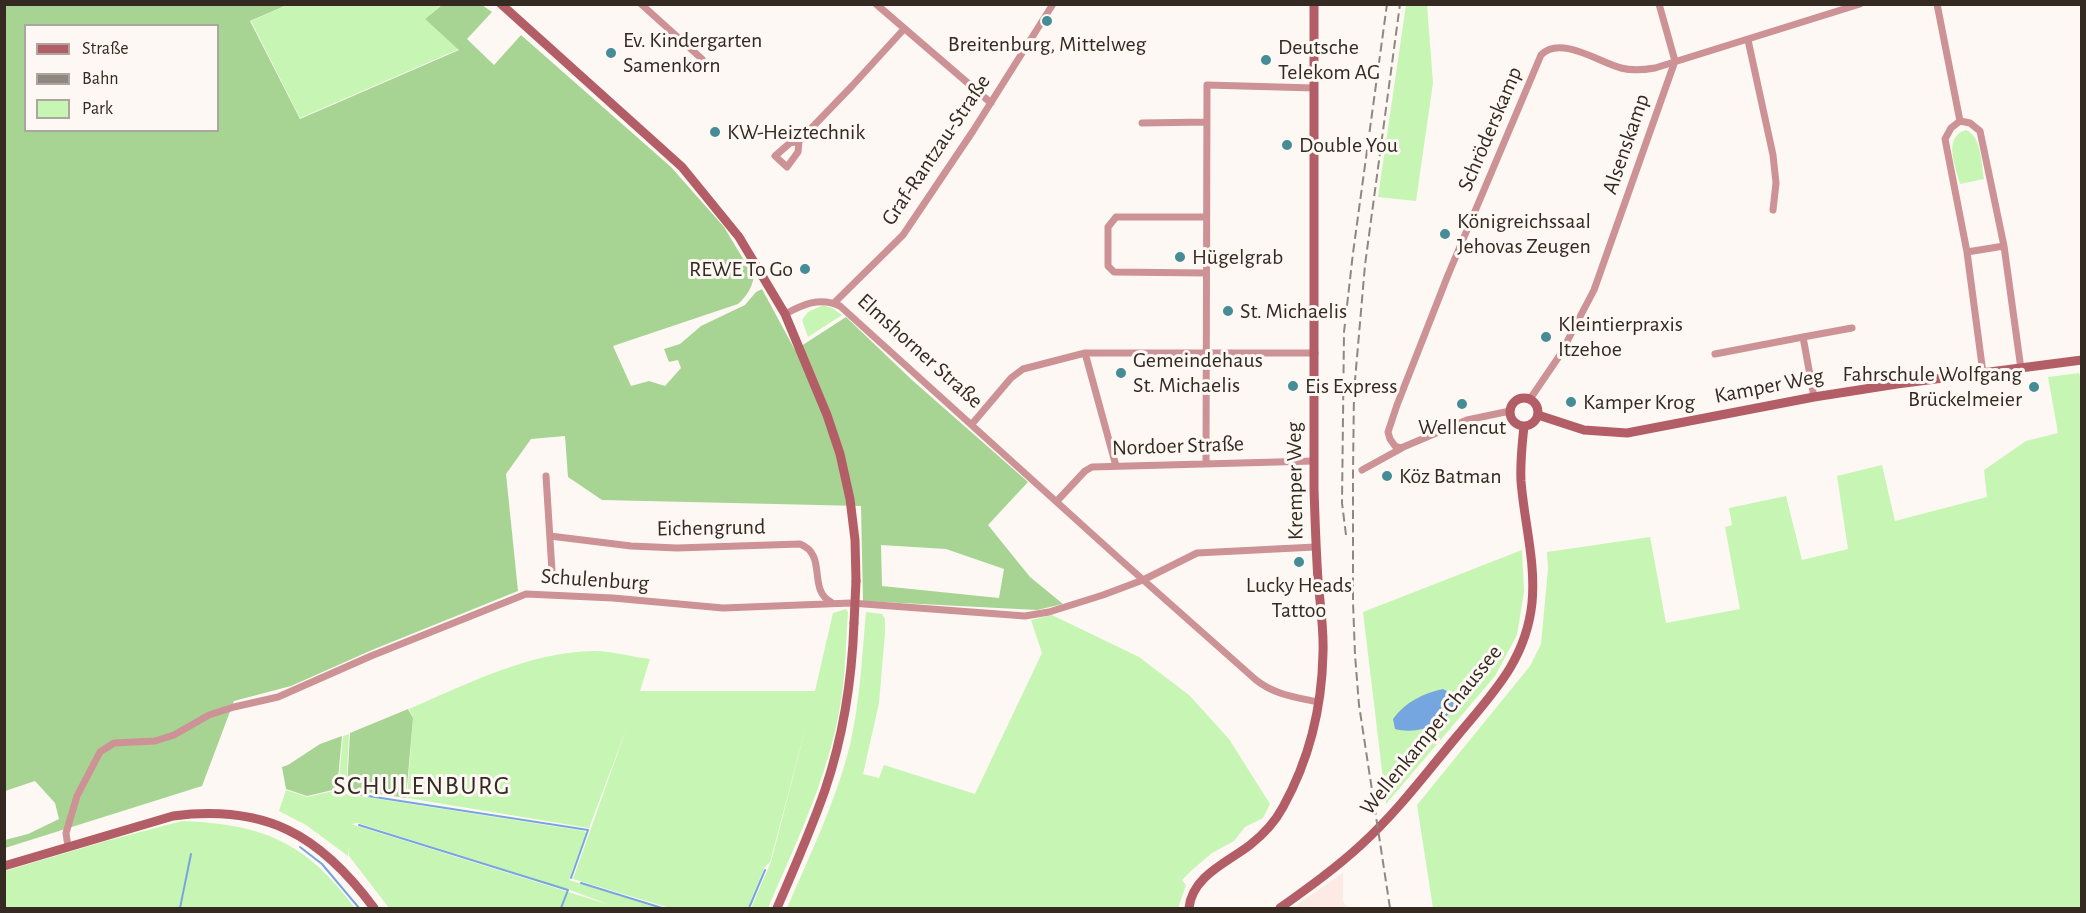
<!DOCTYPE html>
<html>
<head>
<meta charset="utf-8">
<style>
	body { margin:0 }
	#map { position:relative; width:2086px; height:913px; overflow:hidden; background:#fdf8f3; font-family:"Alegreya Sans",sans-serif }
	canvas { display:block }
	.frame { position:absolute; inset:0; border:6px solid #342a21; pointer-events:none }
	.legend { position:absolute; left:24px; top:24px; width:195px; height:108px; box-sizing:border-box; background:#fdf8f3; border:2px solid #ada69f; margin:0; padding:8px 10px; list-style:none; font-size:18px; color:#342a21 }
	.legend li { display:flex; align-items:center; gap:12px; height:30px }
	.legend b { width:30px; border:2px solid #ada69f }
</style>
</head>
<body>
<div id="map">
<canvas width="2086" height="913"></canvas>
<div class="frame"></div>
<ul class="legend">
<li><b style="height:8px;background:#b35e66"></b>Straße</li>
<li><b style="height:8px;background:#8f8780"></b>Bahn</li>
<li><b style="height:16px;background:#c7f5b3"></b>Park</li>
</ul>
</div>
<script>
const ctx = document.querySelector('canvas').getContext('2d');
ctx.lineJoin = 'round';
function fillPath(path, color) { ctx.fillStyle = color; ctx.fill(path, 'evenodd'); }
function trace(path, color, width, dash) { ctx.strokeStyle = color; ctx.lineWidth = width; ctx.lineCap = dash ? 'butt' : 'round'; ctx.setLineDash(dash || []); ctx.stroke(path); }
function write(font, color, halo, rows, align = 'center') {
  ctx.font = font + ' "Alegreya Sans",sans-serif'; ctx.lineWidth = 6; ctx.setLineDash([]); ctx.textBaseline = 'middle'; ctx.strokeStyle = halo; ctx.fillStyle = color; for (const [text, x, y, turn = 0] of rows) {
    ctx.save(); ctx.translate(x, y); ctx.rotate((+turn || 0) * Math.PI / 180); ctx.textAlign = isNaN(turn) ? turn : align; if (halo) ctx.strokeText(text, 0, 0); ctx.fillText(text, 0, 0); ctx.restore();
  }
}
fillPath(new Path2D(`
	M1343,873V901L1348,908H1292Z`), '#feeae4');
fillPath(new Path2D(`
	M288,5H441L425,19L459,49L300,118L251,21Z
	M1406,5H1427L1433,83L1416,201L1378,197Z
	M1966,130C1982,137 1981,163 1984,179L1960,184C1956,167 1942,137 1966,130Z
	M823,305L832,308L842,315L808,337L802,320L808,312Z
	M2079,373L2082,383L2081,908H1433L1417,805L1530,666L1541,644L1548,569L1547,552L1650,537L1666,623L1740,609L1725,527L1732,525L1729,508L1786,496L1802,560L1848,549L1837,476L1882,465L1895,521L1987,497L1984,470L2026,441L2058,433L2048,377Z
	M1522,550L1524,592L1517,635L1495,676L1386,804L1363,612Z
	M846,609L848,612C846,636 846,661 843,686C834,765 799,836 768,908H751L771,862L809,715L770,862L764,868L748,908H670L573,879L627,727L589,828L407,798L413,718L409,709C467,684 529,652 594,651C612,651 632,657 650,659L640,691H815L833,613Z
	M866,612L882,614L885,619V633L879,703L863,774L879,778L884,765L975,794L1042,653L1031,620L1052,615L1139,657L1189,695L1229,739L1270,804L1263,818L1245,827L1234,841L1212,853L1192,870L1182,880L1186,885L1178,908H787C810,855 836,801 850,745C860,702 862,656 866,612Z
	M349,734L346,794L584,831L586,833L569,880L659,908H389L349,856V847L348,856L306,825L279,811L286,790L307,797L338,790L343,736ZM358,823L570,890L610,905L351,824Z
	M182,821C263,824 306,842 355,908H181L192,849L179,908H5V871L106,841Z`), '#c7f5b3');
fillPath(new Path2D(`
	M5,5H287L250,21L300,119L459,50L425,19L442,5H482L492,12L467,39L494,65L521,35L671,167L724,227L754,277C751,289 747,296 738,304L613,346L631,386L649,381L665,386L681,368L678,360L669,362L664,349L680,344L701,326L745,305L756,292L762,289L795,350L846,317L912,380L1028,482L988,525L1030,577L1063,604L1037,610L863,601L861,506L602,500L568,477L565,436L531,439L506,474L518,591L372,650L291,686L234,701L202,786L5,848V840L28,834L59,819L55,803L35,781L5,791ZM26,26H218V130H26ZM881,545L946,549L1004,569L999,598L882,586Z
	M408,709L413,718L406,798L347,789L350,733Z
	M342,736L337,789L307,796L286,789L282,767L288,765L320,744Z`), '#a7d493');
fillPath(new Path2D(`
	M1443,689L1452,694L1456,700C1450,725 1417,735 1395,729L1393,719C1405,702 1424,693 1443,689Z`), '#75a6e0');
trace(new Path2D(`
	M355,794L588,830L571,878
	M359,825L568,890L561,908
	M300,847L322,864L359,908
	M581,883L662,908
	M180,908L191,854
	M749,908L765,870`), '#75a6e0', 2);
trace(new Path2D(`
	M641,4L702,59
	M876,4L991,103
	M1659,4L1675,61
	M1937,4L1960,121
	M1748,40L1773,155L1776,183L1773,210
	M1142,123L1206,122
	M799,141L798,152L787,167L775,156L790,143L799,141L852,86L904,29
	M1206,217H1116L1108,227V266L1114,272L1206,273
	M1967,252L2004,246
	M834,303L903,235L973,131L1053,4
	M785,314C802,305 820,296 840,306L1123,562L1256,680C1275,695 1295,697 1318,702
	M1803,337L1852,328
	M1085,353L1116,466
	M1715,354L1803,337L1814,397
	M1983,373L1967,252L1945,139L1951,128L1960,121L1970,123L1980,131L2004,246L2021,369
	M1530,399L1560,355L1594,290L1675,61
	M1510,411L1467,420L1401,448L1395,446L1390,439L1388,432L1397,405L1448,275L1541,55C1560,35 1599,62 1621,68C1632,71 1644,70 1655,68L1860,4
	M972,424L1011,378L1023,369L1085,353H1315
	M1206,463L1207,85L1314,88
	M1362,470L1402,448
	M546,476L552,571
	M1057,501L1085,471L1092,467L1314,461
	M550,536L631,546L677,548L800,544C828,555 807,589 831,602
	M68,847L66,833L77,796L100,752L114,743L155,741L174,735L209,715L234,707L278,697L371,656L526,594L613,598L723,608L851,603L1025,616L1049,612L1103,595L1143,580L1197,553L1315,547`), '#cd9295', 7);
trace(new Path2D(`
	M501,4L682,167L739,237L785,314L827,415L840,454L850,499L855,540L856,581
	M1510 412a14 14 0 1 1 28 0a14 14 0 1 1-28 0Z
	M1538,415L1584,430L1627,433L1814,397L1897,384L2082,360
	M4,866L173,816C266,804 320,835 374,908
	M777,908C794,869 811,830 825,790C843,737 852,679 854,623
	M1189,908C1192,876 1228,862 1250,845C1264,834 1275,822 1283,807C1309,760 1322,707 1323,653C1324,629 1320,604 1318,580C1316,550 1315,519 1314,489V4
	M1280,908C1308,888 1336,868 1362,844C1398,811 1427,772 1458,735C1493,693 1526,660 1532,603C1536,562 1524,521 1521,481C1520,462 1522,445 1524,426`), '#b35e66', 9);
trace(new Path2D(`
	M1346,535L1342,503L1344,332L1353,253L1387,4
	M1390,908L1359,705L1355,655L1353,602V473L1354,392L1365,265L1400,4`), '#8f8780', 2, [9, 4.5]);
trace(new Path2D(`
	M854,623L856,581`), '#b35e66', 9);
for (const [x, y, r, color] of [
	[1047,21,6,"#468c96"],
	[611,53,6,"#468c96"],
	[1266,60,6,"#468c96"],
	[715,132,6,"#468c96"],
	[1287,145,6,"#468c96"],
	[1445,234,6,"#468c96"],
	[1180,257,6,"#468c96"],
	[805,269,6,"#468c96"],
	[1228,311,6,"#468c96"],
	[1546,337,6,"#468c96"],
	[1121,373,6,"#468c96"],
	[1293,386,6,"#468c96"],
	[2034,387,6,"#468c96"],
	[1571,402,6,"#468c96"],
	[1462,404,6,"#468c96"],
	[1387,476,6,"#468c96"],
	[1299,562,6,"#468c96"]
]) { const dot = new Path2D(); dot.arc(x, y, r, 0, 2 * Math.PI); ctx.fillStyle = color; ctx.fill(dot); trace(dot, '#fdf8f3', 2); }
write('22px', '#342a21', '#fdf8f3', [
	["Ev. Kindergarten",623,40],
	["Samenkorn",623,65],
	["Breitenburg, Mittelweg",1047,44,"center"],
	["Deutsche",1278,47],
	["Telekom AG",1278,72],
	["KW-Heiztechnik",727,132],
	["Double You",1299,145],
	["Königreichssaal",1457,221],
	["Jehovas Zeugen",1457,246],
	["Hügelgrab",1192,257],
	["REWE To Go",793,269,"right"],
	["St. Michaelis",1240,311],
	["Kleintierpraxis",1558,324],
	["Itzehoe",1558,349],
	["Gemeindehaus",1133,360],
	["St. Michaelis",1133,385],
	["Fahrschule Wolfgang",2022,374,"right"],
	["Brückelmeier",2022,399,"right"],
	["Eis Express",1305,386],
	["Kamper Krog",1583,402],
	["Wellencut",1462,427,"center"],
	["Köz Batman",1399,476],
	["Lucky Heads",1299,585,"center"],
	["Tattoo",1299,610,"center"]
], 'left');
write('22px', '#342a21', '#fdf8f3', [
	["Schröderskamp",1490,129,-67],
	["Alsenskamp",1626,144,-71],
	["Graf-Rantzau-Straße",936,150,-56],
	["Elmshorner Straße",920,351,42],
	["Kamper Weg",1769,386,-11],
	["Nordoer Straße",1178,446,-2],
	["Kremper Weg",1295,481,-91],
	["Eichengrund",711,528,-1],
	["Schulenburg",595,580,4],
	["Wellenkamper Chaussee",1431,730,-51]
]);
ctx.letterSpacing = '1.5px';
write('26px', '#342a21', '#fdf8f3', [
	["SCHULENBURG",422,786]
]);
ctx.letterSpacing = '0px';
</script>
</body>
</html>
